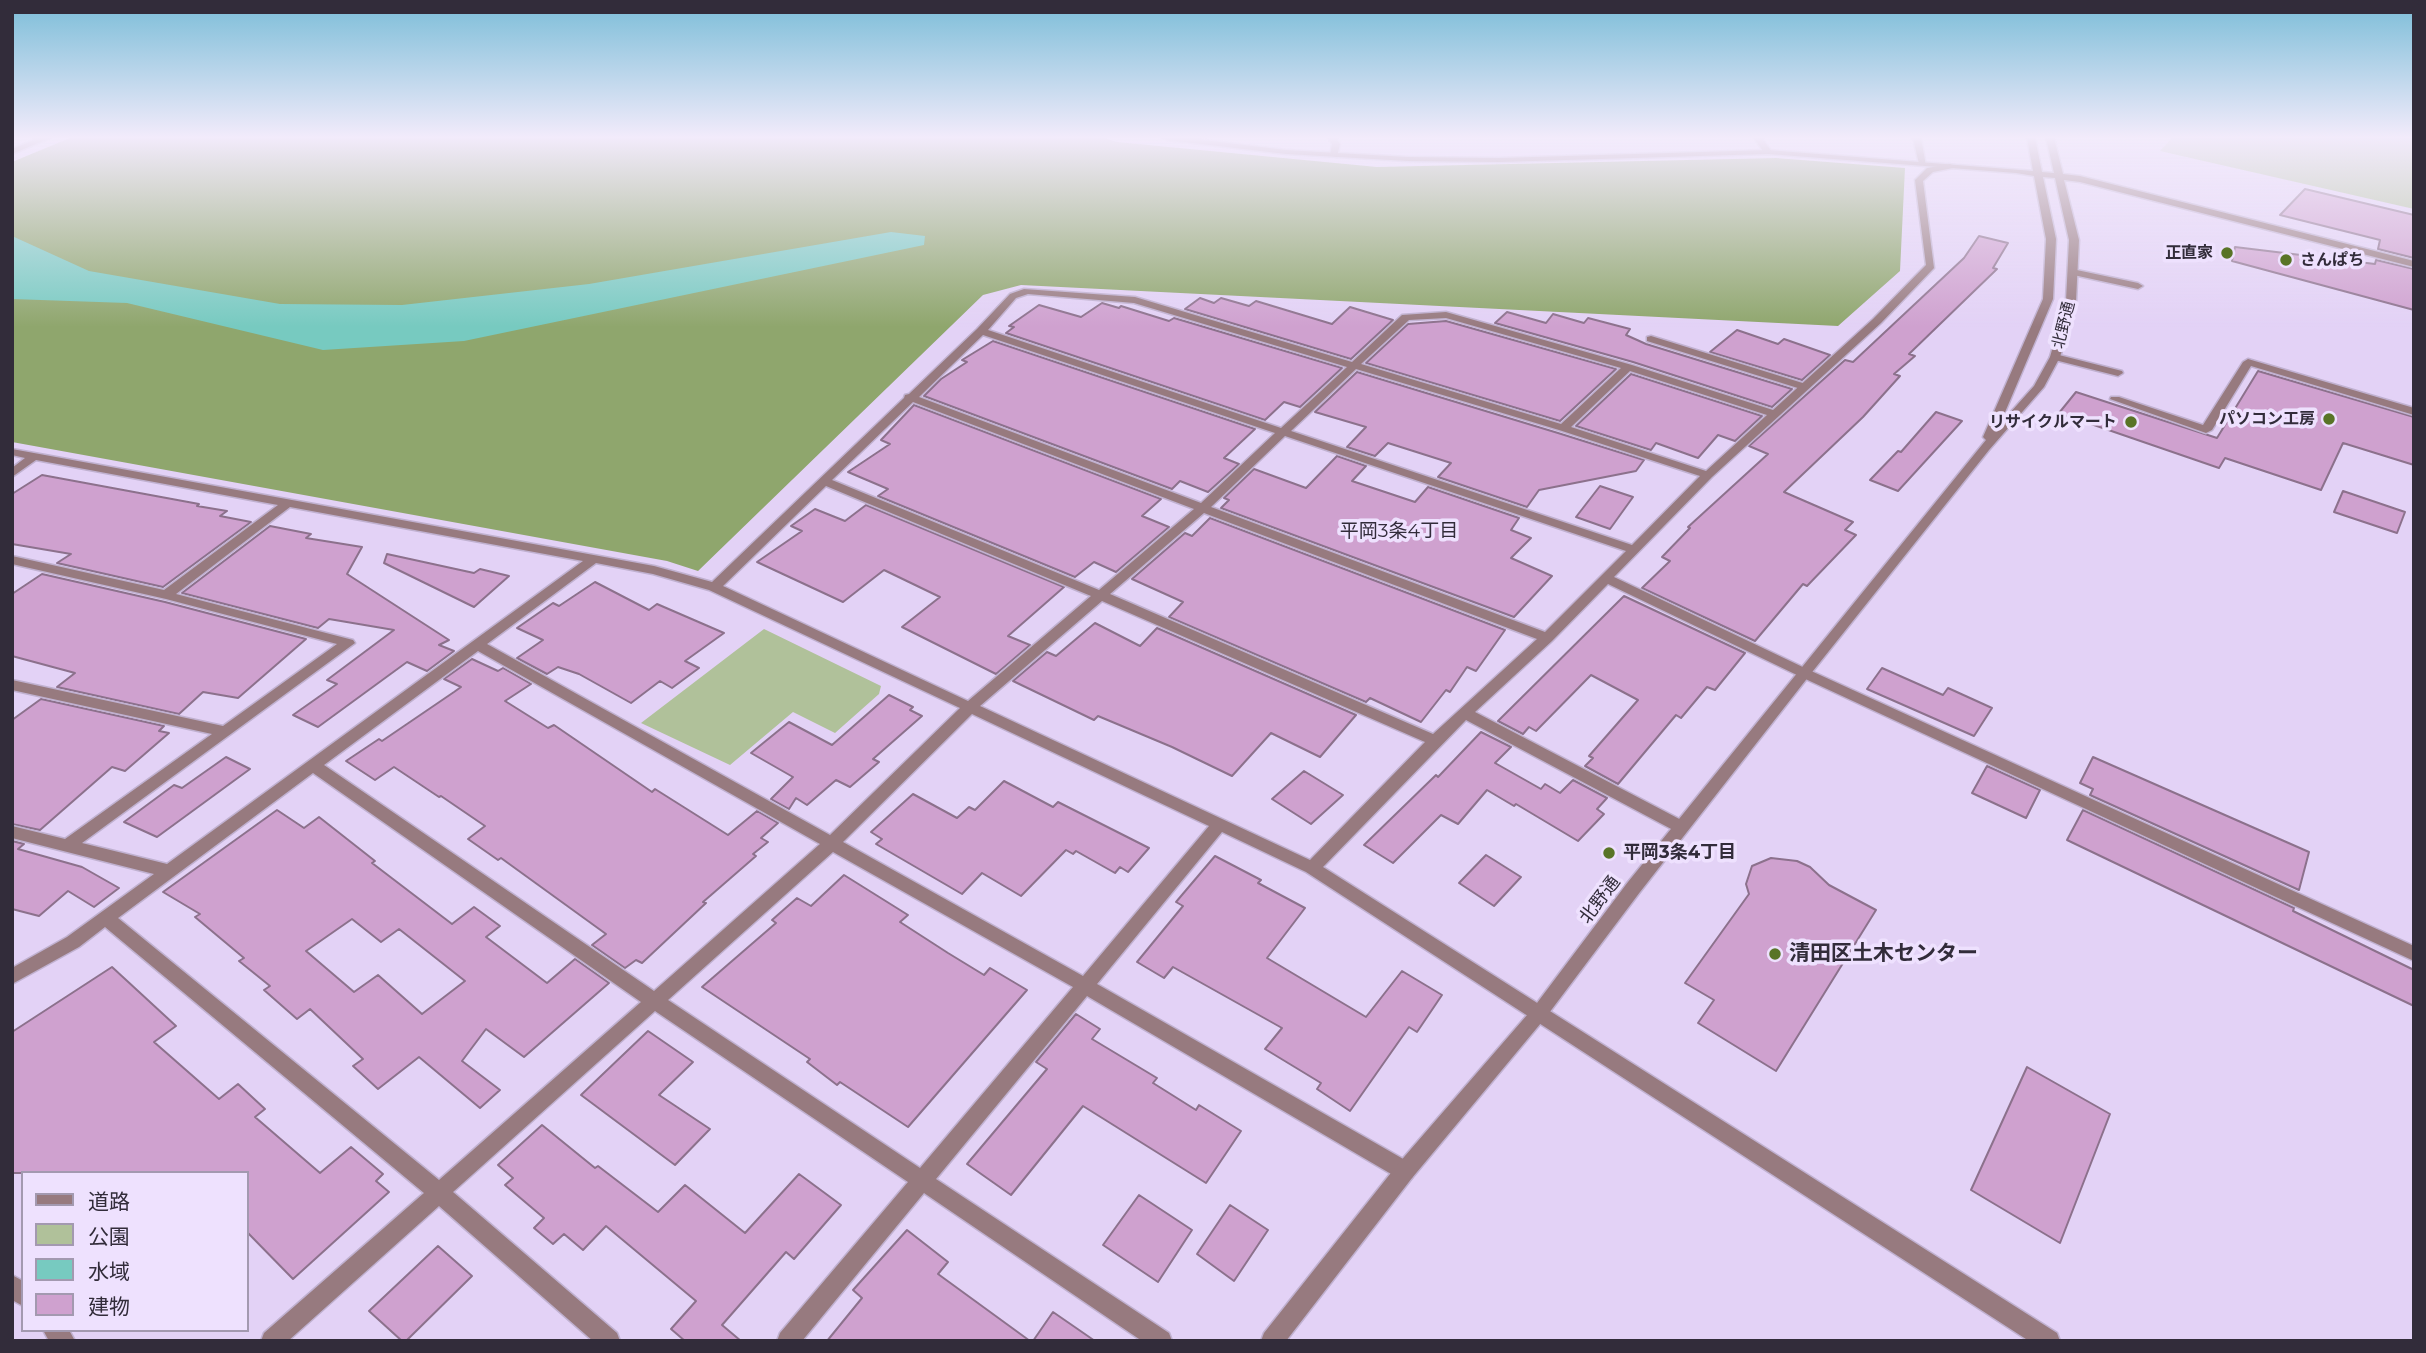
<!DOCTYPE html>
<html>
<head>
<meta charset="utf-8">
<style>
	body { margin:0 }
	#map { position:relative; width:2426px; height:1353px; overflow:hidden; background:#e3d2f6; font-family:Montserrat,"Noto Sans JP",sans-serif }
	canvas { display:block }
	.frame { position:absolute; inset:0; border:14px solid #322c3a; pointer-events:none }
	.legend { position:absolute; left:21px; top:1171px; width:228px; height:161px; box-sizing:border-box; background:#eee1fe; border:2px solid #a399b0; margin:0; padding:9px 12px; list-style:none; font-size:21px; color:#322c3a }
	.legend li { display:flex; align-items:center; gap:14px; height:35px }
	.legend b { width:35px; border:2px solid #a399b0 }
</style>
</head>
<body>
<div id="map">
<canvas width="2426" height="1353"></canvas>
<div class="frame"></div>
<ul class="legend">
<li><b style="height:9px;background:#977a7f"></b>道路</li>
<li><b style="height:19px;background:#b0c19a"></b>公園</li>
<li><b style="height:19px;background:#77cac0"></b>水域</li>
<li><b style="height:19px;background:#cfa1cf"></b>建物</li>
</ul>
</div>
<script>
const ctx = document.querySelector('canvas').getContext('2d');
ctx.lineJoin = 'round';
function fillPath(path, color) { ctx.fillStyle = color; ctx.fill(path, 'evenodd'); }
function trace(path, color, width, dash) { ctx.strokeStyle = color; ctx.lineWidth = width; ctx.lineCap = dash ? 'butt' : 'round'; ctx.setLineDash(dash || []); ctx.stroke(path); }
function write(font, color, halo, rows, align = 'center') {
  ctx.font = font + ' Montserrat,"Noto Sans JP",sans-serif'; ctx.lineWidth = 7; ctx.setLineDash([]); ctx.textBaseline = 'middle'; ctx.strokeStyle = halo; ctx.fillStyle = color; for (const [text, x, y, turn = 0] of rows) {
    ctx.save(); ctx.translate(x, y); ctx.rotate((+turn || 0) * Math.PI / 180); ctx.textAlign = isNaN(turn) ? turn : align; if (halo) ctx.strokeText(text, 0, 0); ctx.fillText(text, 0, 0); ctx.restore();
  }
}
fillPath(new Path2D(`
	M2172,138H2414V209L2160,151Z
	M764,629L881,686L879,694L835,733L793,712L730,765L641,723Z`), '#b0c19a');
fillPath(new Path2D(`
	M70,138H1104L1117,142L1377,167L1776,158L1905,168L1900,271L1838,326L1021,285L983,295L698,571L667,561L12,442V162Z`), '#8fa66d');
fillPath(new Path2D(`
	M891,232L925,236L924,245L464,341L323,350L127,303L12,299V236L89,271L280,304L402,305L589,284Z`), '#77cac0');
const building = new Path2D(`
	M2305,189L2414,215V258L2378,249L2380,240L2280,215Z
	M1979,236L2008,243L1993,268L1997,269L1909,354L1915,356L1894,374L1900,376L1863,417L1784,492L1853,522L1845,530L1856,535L1807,586L1803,584L1755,641L1642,588L1670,561L1662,557L1690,528L1688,527L1768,454L1749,446L1845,360L1853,362L1964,258Z
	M2235,247L2375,264L2376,260L2414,269V310L2232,261Z
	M1200,298L1214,303L1221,298L1249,306L1256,301L1332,324L1350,307L1393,320L1351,359L1185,309Z
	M1102,303L1119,308L1121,306L1169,321L1174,318L1342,368L1300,407L1284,402L1265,420L1006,333L1014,327L1009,326L1039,305L1081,317Z
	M1507,312L1546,323L1553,314L1584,323L1588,318L1630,329L1626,335L1646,344L1792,389L1772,407L1633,362L1495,323Z
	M1446,321L1616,369L1560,421L1366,363L1408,324Z
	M1737,330L1778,344L1784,339L1830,355L1802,380L1710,352Z
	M993,341L1255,429L1224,458L1239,464L1208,492L1180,481L1172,489L924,396L941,379L967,362L962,360Z
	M2258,371L2414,417V465L2343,443L2321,490L2225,458L2219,468L2059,413L2076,392L2217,438Z
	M1357,372L1558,433L1644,460L1636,471L1539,490L1527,507L1438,477L1451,463L1388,443L1375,456L1347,447L1366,427L1315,412Z
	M1631,374L1762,416L1735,441L1718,435L1698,458L1656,443L1651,450L1576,426Z
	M914,405L1161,499L1142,516L1169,527L1116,572L1094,562L1075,577L878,496L888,489L848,472L890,444L881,440Z
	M1936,412L1962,421L1898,491L1870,480L1898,451L1901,452Z
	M1337,456L1366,466L1352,481L1415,502L1428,487L1519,518L1511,530L1531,538L1511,558L1552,576L1514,617L1221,508L1229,500L1224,498L1254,469L1306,488Z
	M42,475L199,504L197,506L227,511L220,516L251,522L163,587L57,563L71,554L12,544V494Z
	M1600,486L1633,497L1610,529L1576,517Z
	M2343,491L2405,512L2397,533L2334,512Z
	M866,505L1064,587L1008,636L1030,645L996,674L902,627L940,597L884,570L843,602L757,562L802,531L791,526L815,509L845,521Z
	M1210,518L1505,630L1476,671L1467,667L1450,692L1446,690L1421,722L1370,698L1366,702L1169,617L1183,602L1132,579L1185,533L1192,536Z
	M270,526L311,534L306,538L362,547L347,574L449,640L439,645L454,651L427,671L407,662L318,727L293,715L337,684L327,680L394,630L329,619L318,628L182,593Z
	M387,554L474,573L480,569L509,576L474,607L384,563Z
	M42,574L165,602L306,639L238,698L203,692L179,714L57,687L75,673L12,656V594Z
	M595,582L649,610L657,604L724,633L685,661L699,668L672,688L660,681L631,703L579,674L558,667L547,674L517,658L543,640L517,628L553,603L559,606Z
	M1624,596L1745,653L1715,690L1707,687L1681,718L1676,715L1618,784L1585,766L1593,758L1589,756L1638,700L1591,675L1536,731L1529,727L1523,734L1498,721Z
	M1095,623L1140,646L1157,628L1356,715L1320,757L1271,733L1232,776L1172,747L1098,716L1094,720L1013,681L1047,652L1056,656Z
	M472,659L498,671L503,668L531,684L505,701L548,728L554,725L652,792L655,789L728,835L757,811L778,823L761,838L768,842L753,854L756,856L703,902L706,903L642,963L636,960L625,968L592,945L606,934L501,858L498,860L468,839L485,826L441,796L439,797L394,767L375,780L346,761L379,739L382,741L454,692L461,687L444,679Z
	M1882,668L1943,695L1948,688L1992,708L1974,736L1867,689Z
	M889,695L913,707L910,710L922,716L873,759L879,762L850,787L836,780L807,805L796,798L789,809L771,799L793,777L751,753L789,722L832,745Z
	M41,699L164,726L159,731L169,733L125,771L112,767L40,830L12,824V720Z
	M1481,732L1511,747L1495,763L1541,789L1545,784L1560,793L1573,780L1607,798L1597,809L1604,814L1578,841L1516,804L1514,806L1487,790L1458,824L1441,815L1393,863L1364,845L1436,775L1438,777Z
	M226,757L250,769L157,837L124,822L174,785L182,788Z
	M2093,757L2309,852L2299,890L2090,795L2093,789L2080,783Z
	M1987,766L2040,790L2026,818L1972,793Z
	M1304,771L1343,795L1311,824L1272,799Z
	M1004,781L1053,807L1058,802L1149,848L1128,872L1120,867L1115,873L1076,851L1073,854L1066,850L1021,896L982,873L962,894L876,844L882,839L871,832L913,794L957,818L969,807L975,810Z
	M277,810L304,828L319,817L375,861L372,863L452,924L474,907L500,926L486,937L547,983L575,959L609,983L524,1057L486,1029L462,1061L500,1090L480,1108L419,1057L378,1089L353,1066L363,1059L310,1009L297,1019L264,990L270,986L239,961L244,958L195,917L200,914L163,892ZM352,919L381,942L399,929L465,981L422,1014L378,975L354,992L306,951Z
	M2083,810L2294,908L2293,911L2414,970V1006L2067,840Z
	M12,841L24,844L18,849L82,867L119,888L94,907L68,891L39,916L12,909Z
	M1486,855L1521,877L1494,906L1459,883Z
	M1215,856L1261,880L1258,883L1305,908L1267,958L1366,1017L1402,971L1442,995L1417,1032L1409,1027L1350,1111L1317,1089L1321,1083L1265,1049L1282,1028L1173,967L1164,978L1137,962L1183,906L1176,902Z
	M1771,858L1797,861L1810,867L1829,885L1876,910L1776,1071L1698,1023L1714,1000L1685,983L1749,894L1746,884L1752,866Z
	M844,875L908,915L900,922L948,953L984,975L990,968L1027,990L908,1127L840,1082L837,1085L807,1062L810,1059L702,987L776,923L772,920L797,898L811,906Z
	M112,967L176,1026L154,1042L219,1099L238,1084L265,1109L255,1117L320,1173L351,1147L383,1174L376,1181L389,1192L293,1279L247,1232V1173H12V1032Z
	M1076,1014L1100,1029L1092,1039L1157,1078L1153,1083L1196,1110L1199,1105L1241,1131L1206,1183L1083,1106L1011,1195L967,1164L1047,1069L1036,1062Z
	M648,1031L693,1062L659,1095L710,1129L675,1165L581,1095Z
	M2027,1067L2110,1114L2060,1243L1971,1190Z
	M542,1125L595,1168L598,1166L658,1212L685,1185L745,1233L799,1174L841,1205L794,1259L786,1252L722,1325L741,1341H685L671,1329L696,1301L606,1226L583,1250L564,1234L553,1244L534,1228L544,1218L505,1185L513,1178L498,1165Z
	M1139,1195L1192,1230L1158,1282L1103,1245Z
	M1230,1205L1268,1230L1234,1281L1197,1254Z
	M907,1230L948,1262L938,1274L1030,1341H827L862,1298L853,1290Z
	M438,1246L472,1276L406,1341H402L369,1311Z
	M1053,1312L1095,1341H1033Z`);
fillPath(building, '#cfa1cf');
trace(building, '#8c718c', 2);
const service = new Path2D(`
	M1328,138H1336L1340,144L1337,157L1330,155L1332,144Z
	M1754,138H1762L1772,152L1771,154H1765Z
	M1913,138H1921L1926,166L1919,164Z
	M2072,269L2138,283L2143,286L2138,289L2069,274V270Z
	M1651,336L1809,385L1810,387L1805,390L1801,389L1647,341V337Z
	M2055,354L2122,371L2123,373L2118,376L2051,359L2050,357Z
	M2248,359L2414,408V415L2251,366L2212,430L2206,433L2110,399L2111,397H2119L2203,425L2243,362Z`);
const minor = new Path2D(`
	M1950,164L1954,166L1953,168L1933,172L1923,181L1934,268L1881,323L1712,477L1614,577L1809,670L2414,946V961L1799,676L1608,584L1552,641L1475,712L1687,823L1689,827L1687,831L1681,833L1675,831L1466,720L1323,867L2057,1333L2060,1341H2029L1306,872L1222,832L1097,984L1412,1164L1415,1171L1412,1178L1405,1180L1398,1178L1087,996L936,1179L1169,1333L1172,1341H1142L924,1193L802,1341H777L780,1333L908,1182L655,1011L453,1192L617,1333L620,1341H593L439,1206L288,1341H261L264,1333L424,1193L105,927L79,947L12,984V968L67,937L154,874L12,838V826L65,839L212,734L12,690V680L223,726L337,644L166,599L12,564V556L164,590L278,505L36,460L12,477V468L25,458L12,455V449L654,566L712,582L904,398L905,395L909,394L977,329L1010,294L1024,289L1135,297L1352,362L1402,315L1446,312L1632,365L1773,410L1873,319L1926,265L1915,180L1927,168ZM1028,294L1134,303L1347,367L1281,428L988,330L1016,298ZM1446,318L1621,368L1561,424L1361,364L1409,320ZM983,335L1275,433L1201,503L919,397ZM1356,369L1559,430L1700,476L1632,545L1291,431ZM1630,371L1767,415L1706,471L1571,427ZM913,402L1194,509L1099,590L832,480ZM1285,436L1626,551L1545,632L1211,507ZM826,486L1091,596L968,701L723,586ZM290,507L583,561L167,864L82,843L355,643L353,640L176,594ZM1204,513L1537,639L1433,734L1110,594ZM596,563L653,574L709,590L960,708L830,835L487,644ZM1102,601L1425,742L1310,860L980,706ZM478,651L820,844L654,991L324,765ZM972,714L1209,826L1083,976L843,842ZM313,773L641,1002L439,1180L118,918ZM833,852L1073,987L920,1168L668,1000Z
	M12,1275L23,1281V1306L12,1300Z
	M43,1330H69L75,1341H49Z`);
const tertiary = new Path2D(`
	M39,138H50L12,154V149Z
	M1163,138H1187L1286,150L1408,157L1499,158L1768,150L2033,171L2027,138H2035L2042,172L2054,173L2046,138H2054L2063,174L2080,176L2414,261V267L2080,182L2064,180L2079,240L2076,301L2060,357L2044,387L1989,450L1809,676L1640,892L1546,1017L1412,1178L1286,1341H1261L1264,1333L1398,1164L1534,1007L1628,882L1986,440L1983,437L2043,299L2046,239L2034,176L2016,173L1768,154L1499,162L1408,161L1286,154L1167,140ZM2043,177L2055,178L2069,240L2066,301L2050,357L2034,386L2000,424L2053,299L2056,239Z`);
trace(service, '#c0b1d0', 3);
trace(minor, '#c0b1d0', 3);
trace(tertiary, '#c0b1d0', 3);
fillPath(service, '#977a7f');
fillPath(minor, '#977a7f');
fillPath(tertiary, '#977a7f');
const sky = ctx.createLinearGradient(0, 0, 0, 327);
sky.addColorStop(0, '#7bbdd8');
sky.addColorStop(0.42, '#f2ebfb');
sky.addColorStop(1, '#f2ebfb00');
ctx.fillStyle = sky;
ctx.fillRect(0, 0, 2426, 327);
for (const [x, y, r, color] of [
	[2227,253,7,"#597427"],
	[2286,260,7,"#597427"],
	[2329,419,7,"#597427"],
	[2131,422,7,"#597427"],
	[1609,853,7,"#597427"],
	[1775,954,7,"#597427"]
]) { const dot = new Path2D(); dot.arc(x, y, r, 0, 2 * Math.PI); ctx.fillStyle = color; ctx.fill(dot); trace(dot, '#eee1fe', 2.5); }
write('bold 16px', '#322c3a', '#eee1fe', [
	["正直家",2213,253],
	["さんぱち",2300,260,"left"],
	["パソコン工房",2315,419],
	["リサイクルマート",2117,422]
], 'right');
write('16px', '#322c3a', '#eee1fe', [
	["北野通",2064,325,-76]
]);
write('bold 18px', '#322c3a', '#eee1fe', [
	["平岡3条4丁目",1623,853]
], 'left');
write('18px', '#322c3a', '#eee1fe', [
	["北野通",1600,900,-53]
]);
write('19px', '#322c3a', '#eee1fe', [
	["平岡3条4丁目",1399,531]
]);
write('bold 21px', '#322c3a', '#eee1fe', [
	["清田区土木センター",1789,954]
], 'left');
</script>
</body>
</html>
